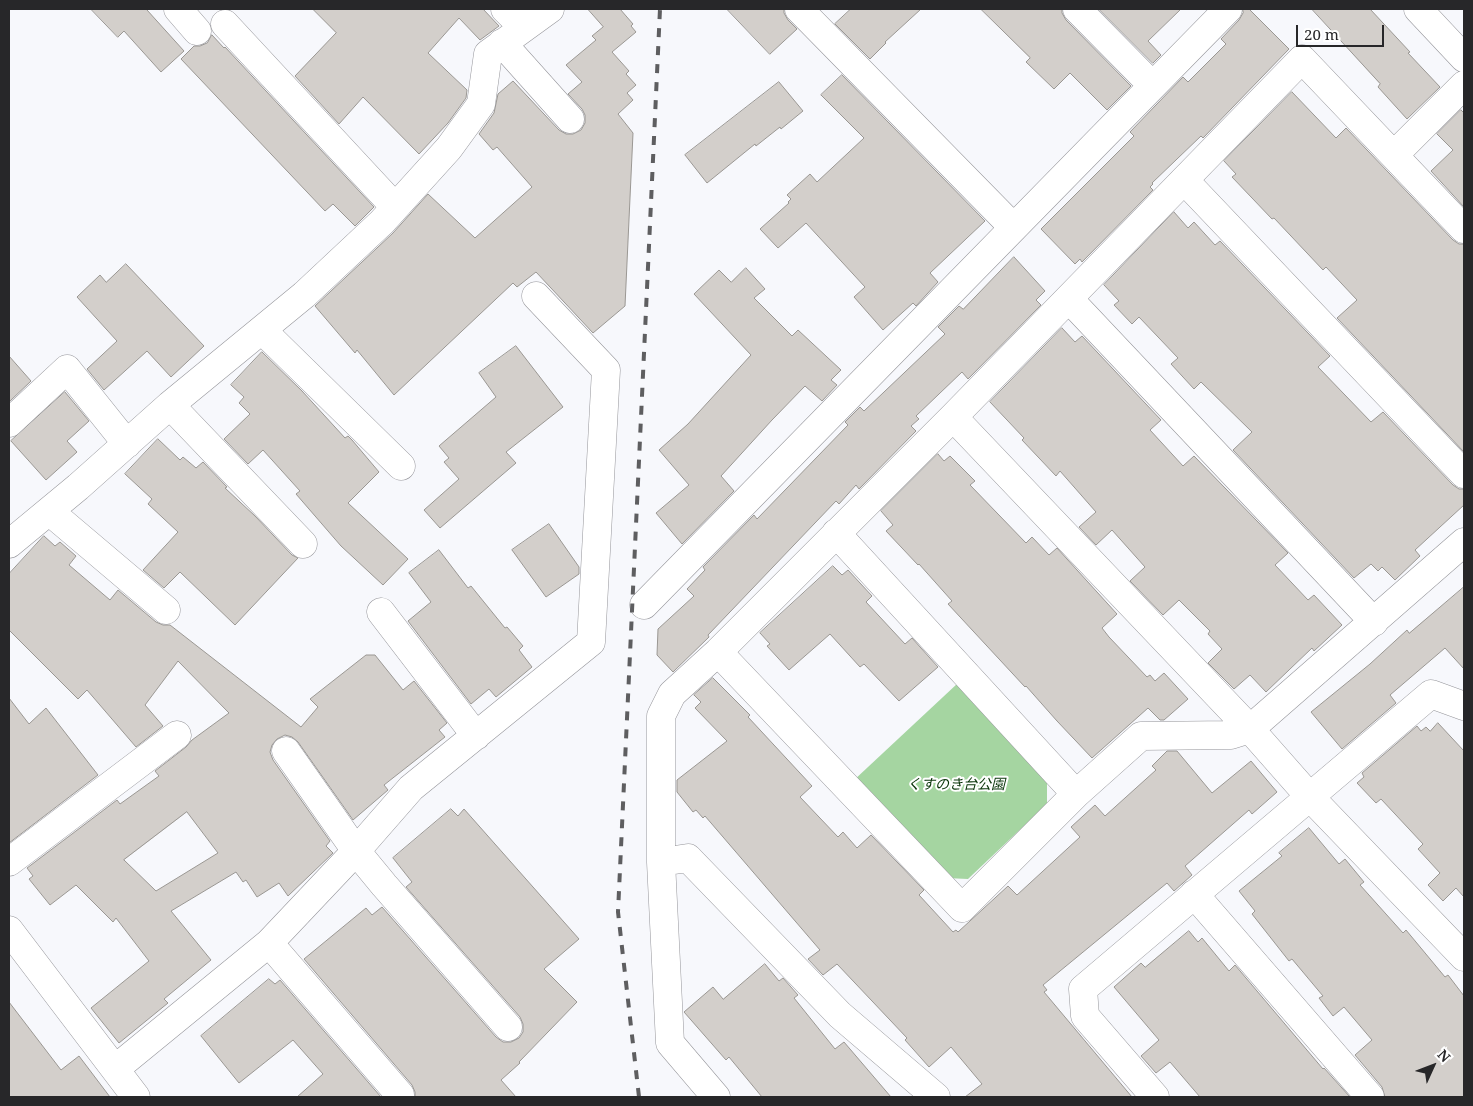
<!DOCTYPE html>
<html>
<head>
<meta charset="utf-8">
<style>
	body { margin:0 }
	#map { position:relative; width:1473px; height:1106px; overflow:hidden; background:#f7f8fc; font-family:"Noto Serif",serif }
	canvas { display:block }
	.frame { position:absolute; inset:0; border:10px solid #272729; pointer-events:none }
	.north { position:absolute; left:1408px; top:1041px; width:50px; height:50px; -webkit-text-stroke:4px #fff; paint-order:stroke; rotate:47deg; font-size:14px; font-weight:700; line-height:20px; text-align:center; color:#272729 }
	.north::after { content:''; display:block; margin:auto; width:18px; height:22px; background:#272729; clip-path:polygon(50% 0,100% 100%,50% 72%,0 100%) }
	.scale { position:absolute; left:1296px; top:25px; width:88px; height:22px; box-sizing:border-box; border:2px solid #272729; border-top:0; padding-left:6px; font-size:15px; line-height:18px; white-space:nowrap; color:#272729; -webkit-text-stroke:4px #fff; paint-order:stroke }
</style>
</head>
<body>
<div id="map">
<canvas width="1473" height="1106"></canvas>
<div class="frame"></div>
<div class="north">N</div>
<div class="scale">20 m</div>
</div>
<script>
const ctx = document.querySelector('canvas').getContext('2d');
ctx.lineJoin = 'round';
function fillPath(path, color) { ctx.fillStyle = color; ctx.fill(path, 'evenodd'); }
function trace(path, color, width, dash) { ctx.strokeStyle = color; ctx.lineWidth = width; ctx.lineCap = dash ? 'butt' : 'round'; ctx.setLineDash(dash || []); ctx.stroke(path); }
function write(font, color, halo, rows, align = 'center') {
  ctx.font = font + ' "Noto Serif","Noto Sans JP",serif'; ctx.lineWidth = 4; ctx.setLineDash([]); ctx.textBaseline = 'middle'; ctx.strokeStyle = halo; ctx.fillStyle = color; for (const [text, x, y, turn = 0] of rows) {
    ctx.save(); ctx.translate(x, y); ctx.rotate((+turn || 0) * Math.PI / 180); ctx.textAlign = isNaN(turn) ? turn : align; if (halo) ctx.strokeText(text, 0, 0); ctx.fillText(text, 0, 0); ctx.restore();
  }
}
fillPath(new Path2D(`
	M958,683L1047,778V804L968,879L946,878L853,781Z`), '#a5d5a1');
const building = new Path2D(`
	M91,9H148L147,10L184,51L161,72L124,31L118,37Z
	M313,9H483L499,26L480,40L459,18L428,53L467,90L466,98L448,123L419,154L363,97L339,124L295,76L336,33Z
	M588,9H620L633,24L631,26L636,32L612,52L629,71L626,74L636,85L627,93L633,100L618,114L633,133L625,306L593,333L536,272L517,287L513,283L394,395L357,350L355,353L315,306L393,233L428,194L475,238L532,187L497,147L493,150L479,134L494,113L498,94L513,81L559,130L566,134H573L581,130L585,123V115L582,109L568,94L582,82L566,65L596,40L592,36L603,27Z
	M727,9H784V13L788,20L797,29L770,54Z
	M851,9H921L885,42L886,43L870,59L835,24Z
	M981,9H1062V13L1066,20L1131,86L1107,110L1070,73L1054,89L1026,62L1030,58Z
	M1099,9H1181L1148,41L1161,55L1153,63Z
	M1243,9H1249L1289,49L1203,138L1201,136L1152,183L1153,184L1150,187L1153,190L1082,262L1080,259L1075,264L1041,229L1134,136L1130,132L1183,77L1188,82L1226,44L1221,39L1239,20L1243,13Z
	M1312,9H1370L1410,52L1408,53L1440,87L1407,119L1378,87L1380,84Z
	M212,35L224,48L225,47L374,207L355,226L333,204L325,211L181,59L194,46H200L207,43Z
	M842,75L985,221L930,273L938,282L916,306L913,303L883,330L854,297L865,287L806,223L778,248L760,229L789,203L788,202L791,199L787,195L810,174L817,182L864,138L821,95Z
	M779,82L803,111L781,129L780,127L756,146L755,144L707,183L685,155Z
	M1292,92L1336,138L1346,128L1453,240L1459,244H1464V452L1337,318L1357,300L1326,267L1323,270L1274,218L1272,219L1232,177L1236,174L1224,161Z
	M1461,110L1464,113V207L1431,171L1453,150L1437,134Z
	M1174,212L1188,228L1194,222L1215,245L1220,241L1330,356L1318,367L1371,422L1383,412L1453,485L1459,489H1464V505L1415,550L1420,556L1395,580L1382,567L1378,571L1371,564L1354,578L1233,450L1252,432L1201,382L1194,389L1171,364L1178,358L1139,317L1132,324L1114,305L1119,301L1104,285Z
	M1014,257L1045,291L1036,300L1041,305L968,379L962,372L916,416L919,419L911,426L916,431L859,489L856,485L839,504L836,501L708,635L709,637L673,672L657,655L658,629L694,596L687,589L705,570L703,567L754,515L757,519L848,425L845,422L860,407L864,411L945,334L938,327L959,306L963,309Z
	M126,264L204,346L171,377L147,351L104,390L87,369L117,341L77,297L100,275L106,282Z
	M746,268L765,289L754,298L792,336L798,330L841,370L831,380L837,385L822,401L805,386L772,420L721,476L734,491L682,544L656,513L689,485L659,450L688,424L751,355L694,294L719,270L731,282Z
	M1062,328L1075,342L1082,336L1161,420L1150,430L1183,466L1194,456L1288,553L1275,565L1308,600L1314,595L1342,625L1314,651L1312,648L1266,692L1250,675L1234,689L1208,663L1222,649L1208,634L1210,631L1179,600L1163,615L1130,581L1145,567L1112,530L1096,545L1079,527L1096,512L1060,471L1056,476L1022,440L1024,438L990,402Z
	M516,346L563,407L506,452L516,463L440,528L424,510L459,479L444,462L449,458L439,446L496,397L479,373Z
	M262,352L302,391L345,438L348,436L352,440L379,472L348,503L408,559L383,585L341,546L296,494L300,491L263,450L248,464L224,439L250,414L239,403L244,397L231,385Z
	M9,356L31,381L9,402Z
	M65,392L89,421L67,441L77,452L46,480L11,441Z
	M158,439L180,460L183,457L196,468L203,462L227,487L225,488L255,516L292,555L298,558L235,625L180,572L164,588L143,570L178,532L148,504L152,499L125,474Z
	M938,454L944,461L950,456L975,481L970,485L1026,543L1032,537L1049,555L1057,548L1117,614L1102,628L1109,637L1147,677L1150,675L1155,681L1164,673L1188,699L1164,720H1160L1148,708L1092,758L1057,721L1026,686L1025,687L948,604L952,601L919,564L918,565L886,531L893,525L881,511Z
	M549,524L579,567V574L546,597L512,550Z
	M44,536L55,546L60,542L76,556L69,565L110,600L118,590L156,622L163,625H170L301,727L318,707L310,699L366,655H375L403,690L414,681L447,723L439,730L445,737L384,785L388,790L353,820L298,742L292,737L285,735L277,739L272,745L270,752L273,760L330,841L326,846L333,853L288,896L279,883L257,897L246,880L243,882L236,872L171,911L211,960L164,999L168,1003L119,1043L91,1008L149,961L116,918L113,922L76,885L50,905L29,879L33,876L27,868L117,800L120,804L159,776L155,771L186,747L192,740L229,713L178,661L145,705L163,726L136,747L87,690L78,699L9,630V574ZM187,812L218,853L156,891L124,860Z
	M439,550L468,588L471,586L505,628L507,627L523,646L519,650L532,667L496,697L489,689L471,704L408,621L431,602L409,573Z
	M833,566L842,575L848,570L872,596L866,602L905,644L912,638L938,667L899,701L864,664L860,667L830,634L789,670L767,646L770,644L760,633Z
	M1464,587V669L1445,648L1390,695L1396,703L1342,749L1311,712L1370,664L1407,630L1409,633Z
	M713,678L750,715L748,717L812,786L800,797L838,837L843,832L857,848L871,835L924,890L919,895L953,932L956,930L958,932L1008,886L1017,895L1080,837L1071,827L1095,805L1105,816L1156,770L1152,766L1167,751H1177L1212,793L1251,761L1277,792L1252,814L1249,810L1185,866L1192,875L1174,891L1167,883L1043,985L1047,990L1044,992L1132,1097H965L982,1084L951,1047L929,1067L905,1040L907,1038L837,964L823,975L808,959L820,950L705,816L703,818L696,810L693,812L677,792V780L727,741L695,708L701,702L694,695Z
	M9,698L29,724L46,708L98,775L9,843Z
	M1438,723L1464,751V897L1456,888L1443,901L1428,885L1440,873L1418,849L1423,844L1381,799L1376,803L1357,783L1364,777L1362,773L1417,726L1421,731L1426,727L1430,731Z
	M451,809L458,816L464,809L579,939L544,969L577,1002L519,1062L520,1063L501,1080L516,1097H415V1092L412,1085L304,959L366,908L372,915L382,907L496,1037L503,1042H511L519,1038L523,1032V1024L520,1017L406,887L412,882L393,858Z
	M1309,828L1339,864L1345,859L1364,882L1360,885L1403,933L1406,930L1445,977L1448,975L1464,996V1097H1385L1382,1087L1355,1055L1372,1040L1344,1007L1333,1016L1319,998L1323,996L1292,959L1289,961L1252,914L1255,911L1239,891L1282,856L1279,853Z
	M1189,931L1198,942L1202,938L1229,971L1235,965L1323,1069L1324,1068L1350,1097H1200L1170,1062L1156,1073L1141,1056L1159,1040L1114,987L1141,963L1145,967Z
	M765,964L779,981L783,978L798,995L794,998L835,1049L844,1042L891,1097H762L729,1057L726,1060L684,1012L713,987L723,999Z
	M269,979L275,984L280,980L381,1097H297L323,1074L293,1040L239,1083L201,1036Z
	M9,1002L61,1070L79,1056L110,1097H9Z`);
fillPath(building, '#d3cfcb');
trace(building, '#9a9793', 1);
const minor = new Path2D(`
	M178,9L197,31
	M505,9L523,27
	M799,9L1013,227
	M1077,9L1152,85
	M1418,9L1464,58
	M225,24L395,207
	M502,43L570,119
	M1394,155L1464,85
	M1185,181L1464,474
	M1069,299L1374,622
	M262,330L401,466
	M170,405L303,544
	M953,417L1250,729L1309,796L1464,957
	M9,423L67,369L127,444
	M49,511L166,610
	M836,533L1076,794
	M9,544L78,487L170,405L304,295L382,222L449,148L481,104L488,54L550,9
	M644,605L1228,9
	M381,612L476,736
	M718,652L962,908L1076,794L1141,736L1231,735L1250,729L1464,542
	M286,751L356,851L384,885L508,1027
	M9,862L177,735
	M661,862L688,858L840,1015L936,1097
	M1194,894L1370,1097
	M9,930L136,1097
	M269,943L400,1095
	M115,1069L269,943L356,851L411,788L591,642L606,370L536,296
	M716,1097L670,1043L661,862V716L672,694L718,652L953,417L1302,59L1464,229
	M1155,1097L1085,1016L1083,989L1431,694L1464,706`);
trace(minor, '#95959a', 29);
trace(minor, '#fff', 28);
trace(new Path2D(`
	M639,1097L618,912L660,9`), '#5e5e60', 4, [9, 9]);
write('italic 14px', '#073307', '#fff', [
	["くすのき台公園",956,785]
]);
</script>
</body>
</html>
